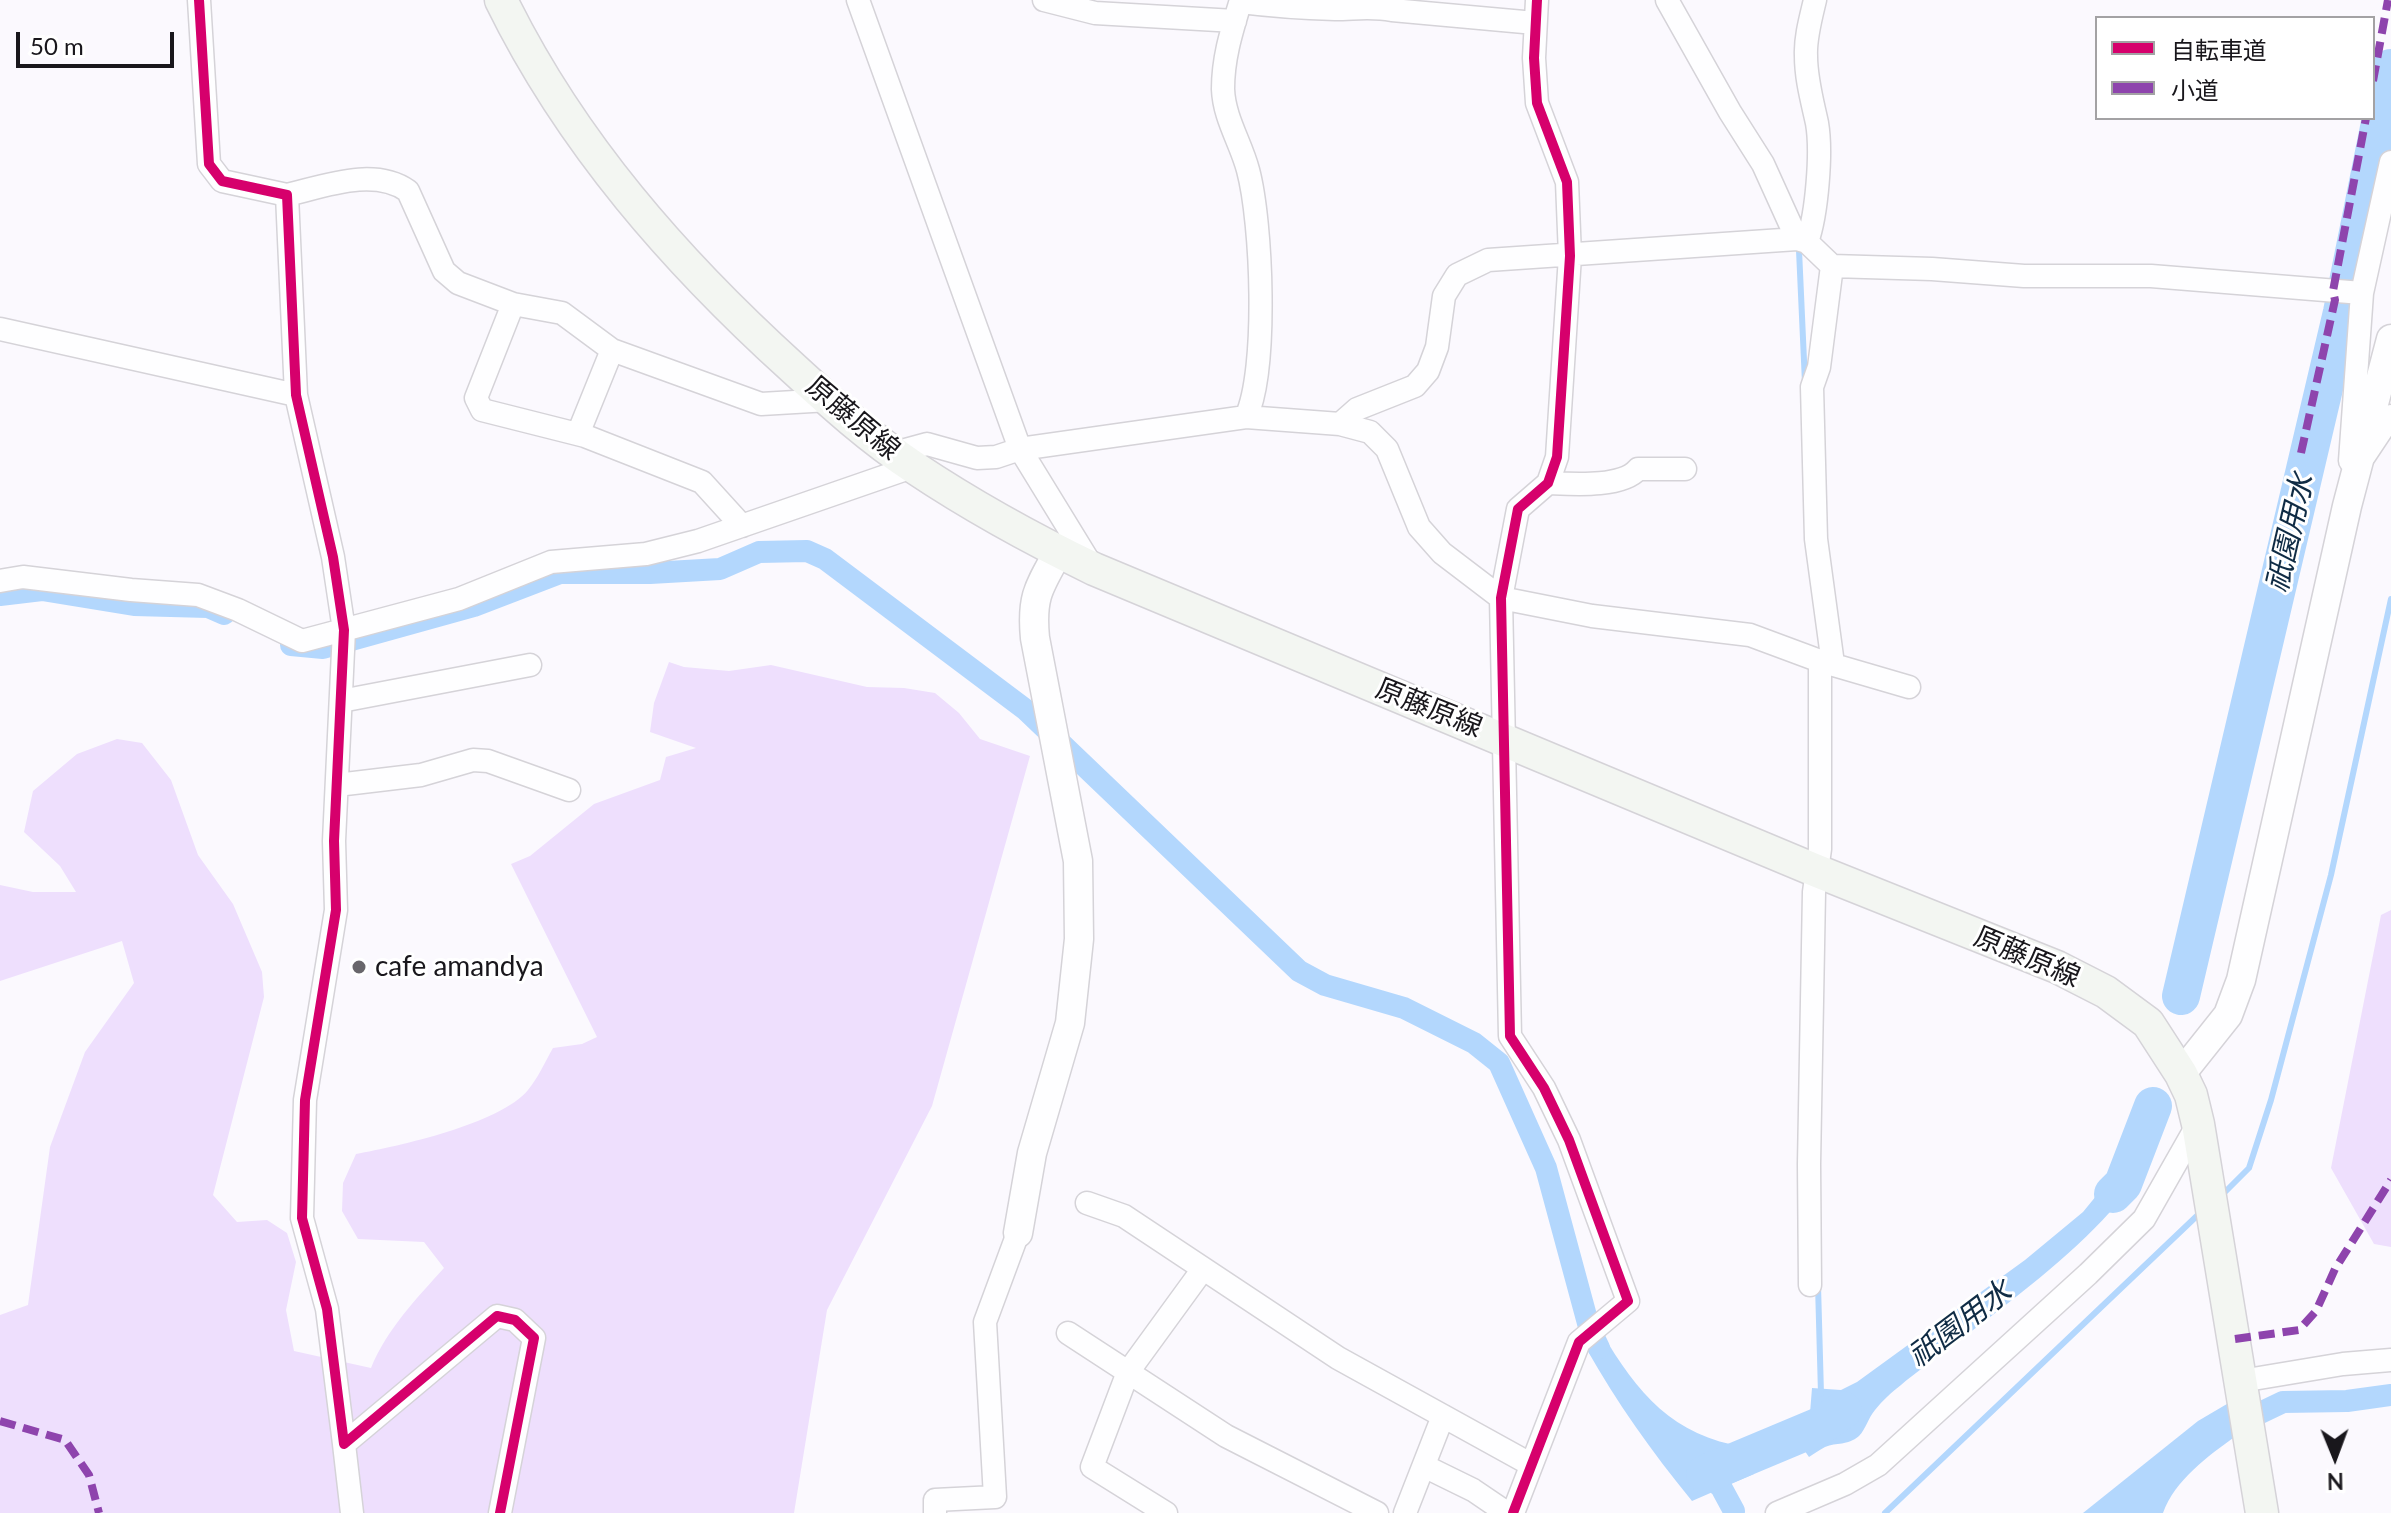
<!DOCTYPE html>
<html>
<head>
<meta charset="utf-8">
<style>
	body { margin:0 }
	#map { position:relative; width:2391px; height:1513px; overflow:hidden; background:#fbf9fe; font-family:Lato,"Noto Sans JP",sans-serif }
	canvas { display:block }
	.legend { position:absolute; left:2095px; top:16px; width:280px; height:104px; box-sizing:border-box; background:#fff; border:2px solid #a3a2a4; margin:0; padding:10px 14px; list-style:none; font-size:24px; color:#19171c }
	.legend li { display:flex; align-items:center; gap:16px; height:40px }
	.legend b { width:40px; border:2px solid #a3a2a4 }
	.north { position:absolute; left:2295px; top:1417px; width:80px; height:80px; -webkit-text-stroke:6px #fff; paint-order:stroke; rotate:179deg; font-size:22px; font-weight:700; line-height:32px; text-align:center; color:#19171c }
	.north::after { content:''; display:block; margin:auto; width:28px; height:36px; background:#19171c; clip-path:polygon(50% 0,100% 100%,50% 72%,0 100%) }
	.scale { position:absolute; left:16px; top:32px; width:158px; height:36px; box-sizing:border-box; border:4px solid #19171c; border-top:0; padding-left:10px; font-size:24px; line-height:28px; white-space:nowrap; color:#19171c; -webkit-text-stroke:6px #fff; paint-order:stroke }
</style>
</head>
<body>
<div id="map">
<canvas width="2391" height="1513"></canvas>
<ul class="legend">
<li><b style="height:10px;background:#d6006c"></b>自転車道</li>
<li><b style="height:10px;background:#8e44ad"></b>小道</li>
</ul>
<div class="north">N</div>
<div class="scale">50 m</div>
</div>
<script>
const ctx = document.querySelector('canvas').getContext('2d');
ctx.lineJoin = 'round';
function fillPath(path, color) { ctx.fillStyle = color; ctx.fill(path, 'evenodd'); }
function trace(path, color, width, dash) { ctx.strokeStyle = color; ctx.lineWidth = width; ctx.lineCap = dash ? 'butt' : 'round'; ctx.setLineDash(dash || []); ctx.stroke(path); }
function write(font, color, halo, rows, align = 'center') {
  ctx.font = font + ' Lato,"Noto Sans JP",sans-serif'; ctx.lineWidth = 6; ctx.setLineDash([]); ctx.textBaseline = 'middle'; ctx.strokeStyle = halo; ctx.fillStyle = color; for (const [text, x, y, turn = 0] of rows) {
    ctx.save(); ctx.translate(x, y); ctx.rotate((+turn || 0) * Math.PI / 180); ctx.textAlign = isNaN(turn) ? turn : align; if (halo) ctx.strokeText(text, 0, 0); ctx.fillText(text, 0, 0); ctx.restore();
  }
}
fillPath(new Path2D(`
	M669,662L684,667L729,671L771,665L867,687L904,688L935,693L959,713L980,739L1030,756L932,1106L827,1310L794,1513H0V1315L28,1305L50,1147L85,1052L134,983L122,941L0,981V885L33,892H76L60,866L24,832L33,791L77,754L117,739L142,743L171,780L198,855L233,904L262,972L264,997L213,1195L237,1222L267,1220L287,1233L296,1262L286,1310L294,1351L371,1368C387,1329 416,1299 444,1268L424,1242L358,1239L342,1211L343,1183L356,1154C399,1146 500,1124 528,1090C538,1078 545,1062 553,1048L582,1044L597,1037L511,864L530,856L594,804L660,780L666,757L696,748L650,732L654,703Z
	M2391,910V1247L2374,1244L2331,1168L2381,915Z`), '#eedffd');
fillPath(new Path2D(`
	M2121,1144L2143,1155C2135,1221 1956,1340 1901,1385C1892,1392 1882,1401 1875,1410C1868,1418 1866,1429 1859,1436C1847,1446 1837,1442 1825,1447C1819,1450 1814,1454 1809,1457L1802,1447L1798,1430L1810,1413L1812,1388L1841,1390L1857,1382L2025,1260L2083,1212L2110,1179Z
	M1602,1333C1637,1393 1673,1436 1745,1447L1754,1474L1692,1501C1652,1452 1617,1403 1586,1348Z
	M2232,1401L2236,1436C2208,1456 2175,1480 2163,1513H2083L2198,1421Z`), '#b3d7fd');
trace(new Path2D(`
	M2388,90L2391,86
	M1799,250L1805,383
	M2219,1198L2249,1168L2271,1100L2331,875L2391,599
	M1818,1285L1821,1394
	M1885,1513L2201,1212`), '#b3d7fd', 6);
trace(new Path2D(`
	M0,595L42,590L134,605L208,607L224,614
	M291,645L323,648L474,606L560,573H650L720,569L759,552L807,551L825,559L1026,710L1299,971L1325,985L1404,1008L1474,1043L1499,1063L1546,1168L1589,1327L1599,1348
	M2235,1425L2283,1402L2347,1401L2391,1395
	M1701,1471L1721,1487L1734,1511`), '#b3d7fd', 22);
trace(new Path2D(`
	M2181,996L2342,312L2391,68
	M2113,1194L2123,1184L2153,1106
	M1705,1474L1822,1425L1843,1410`), '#b3d7fd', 38);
const minor = new Path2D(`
	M199,0L209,164L222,181L287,195L296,395L333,557L344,630L334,841L336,910L305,1100L302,1218L327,1309L344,1444L497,1316L515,1320L534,1338L500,1513
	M858,0L1020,449L1093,568
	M1044,0L1095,13L1235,21
	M1241,0C1232,30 1223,57 1223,89C1224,118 1241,143 1248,170C1262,222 1268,370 1246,417
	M1667,0L1730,112L1763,164L1797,239
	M1241,2C1273,6 1303,8 1335,9C1355,9 1372,6 1392,10L1535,23
	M287,195C325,186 374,167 408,191L444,271L458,283L513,304L562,313L612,350L761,404L829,400
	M1807,242C1817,214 1822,152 1817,123C1812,100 1806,79 1806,56C1805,38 1811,17 1815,0
	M1832,266L1819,367L1812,387L1816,539L1833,664
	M513,304L476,398L482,410L585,436L702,482L742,526
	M0,329L296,395
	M1340,424L1357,409L1415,386L1428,371L1437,347L1444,296L1457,275L1488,260L1797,239L1807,242L1832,266L1932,269L2024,276H2151L2362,293
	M578,434L612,350
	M894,453L927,444L977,458L996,457L1020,449L1246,417L1340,424L1370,432L1387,449L1419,527L1442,553L1501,598L1592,616L1750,635L1820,661L1909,687
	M2365,455L2391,416
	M2350,461L2362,293L2391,162
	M1548,483C1572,484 1622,488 1638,469H1685
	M0,581L23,577L131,590L198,595L238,610L302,641L459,599L551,562L646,554L698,541L912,467
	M341,701L530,665
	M337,785L421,775L473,760L488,761L569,790
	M1087,1203L1124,1216L1338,1358L1530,1464
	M1810,1285L1809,1164L1814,892L1820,849V661
	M1068,1333L1226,1436L1377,1513
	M2241,1381L2343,1364L2391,1360
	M344,1444L352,1513
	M1424,1466L1473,1490L1507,1513
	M935,1513V1500L995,1497L985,1322L1018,1233
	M1166,1513L1092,1467L1128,1372L1203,1269
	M1405,1513L1443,1416
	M1513,1513L1579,1342L1628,1301L1569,1140L1544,1088L1510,1036L1501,598L1518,509L1548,483L1557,457L1570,256L1567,182L1537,103L1534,58L1537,0
	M1777,1513L1845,1484L1878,1465L2088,1274L2144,1219L2198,1124`);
const tertiary = new Path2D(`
	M2181,1074L2228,1015L2241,980L2347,506L2391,339
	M1018,1233L1032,1153L1070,1023L1079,939L1078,861L1035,638C1031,596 1039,587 1059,551`);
const secondary = new Path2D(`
	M501,0C571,143 676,262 793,368C831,403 871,439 915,468C972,506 1032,539 1094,569L1817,871L2057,967L2106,992L2148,1023L2181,1074L2191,1095L2198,1124L2262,1513`);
trace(minor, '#d5d3d8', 25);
trace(tertiary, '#d5d3d8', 31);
trace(secondary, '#d5d3d8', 35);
trace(minor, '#fefeff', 22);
trace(tertiary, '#fefeff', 28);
trace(secondary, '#f3f6f2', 32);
trace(new Path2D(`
	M2373,81L2388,0
	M2301,453L2335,300L2333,291L2366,118
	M2235,1339L2299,1330L2316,1311L2335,1269L2391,1180
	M0,1421L65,1440L89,1475L99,1513`), '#8e44ad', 8, [16, 8]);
trace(new Path2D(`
	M199,0L209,164L222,181L287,195L296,395L333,557L344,630L334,841L336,910L305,1100L302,1218L327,1309L344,1444L497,1316L515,1320L534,1338L500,1513
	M1513,1513L1579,1342L1628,1301L1569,1140L1544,1088L1510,1036L1501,598L1518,509L1548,483L1557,457L1570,256L1567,182L1537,103L1534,58L1537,0`), '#d6006c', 10);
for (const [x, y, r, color] of [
	[359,967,8,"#68666b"]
]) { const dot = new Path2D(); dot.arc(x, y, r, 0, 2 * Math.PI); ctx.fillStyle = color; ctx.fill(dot); trace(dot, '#fff', 3); }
write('28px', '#19171c', '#fff', [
	["原藤原線",853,418,40],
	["原藤原線",1429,708,22],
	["原藤原線",2027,957,23]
]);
write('28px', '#19171c', '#fff', [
	["cafe amandya",375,967]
], 'left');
write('italic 30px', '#102c45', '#fff', [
	["祇園用水",2290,533,-77],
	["祇園用水",1960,1324,-37]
]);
</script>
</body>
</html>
